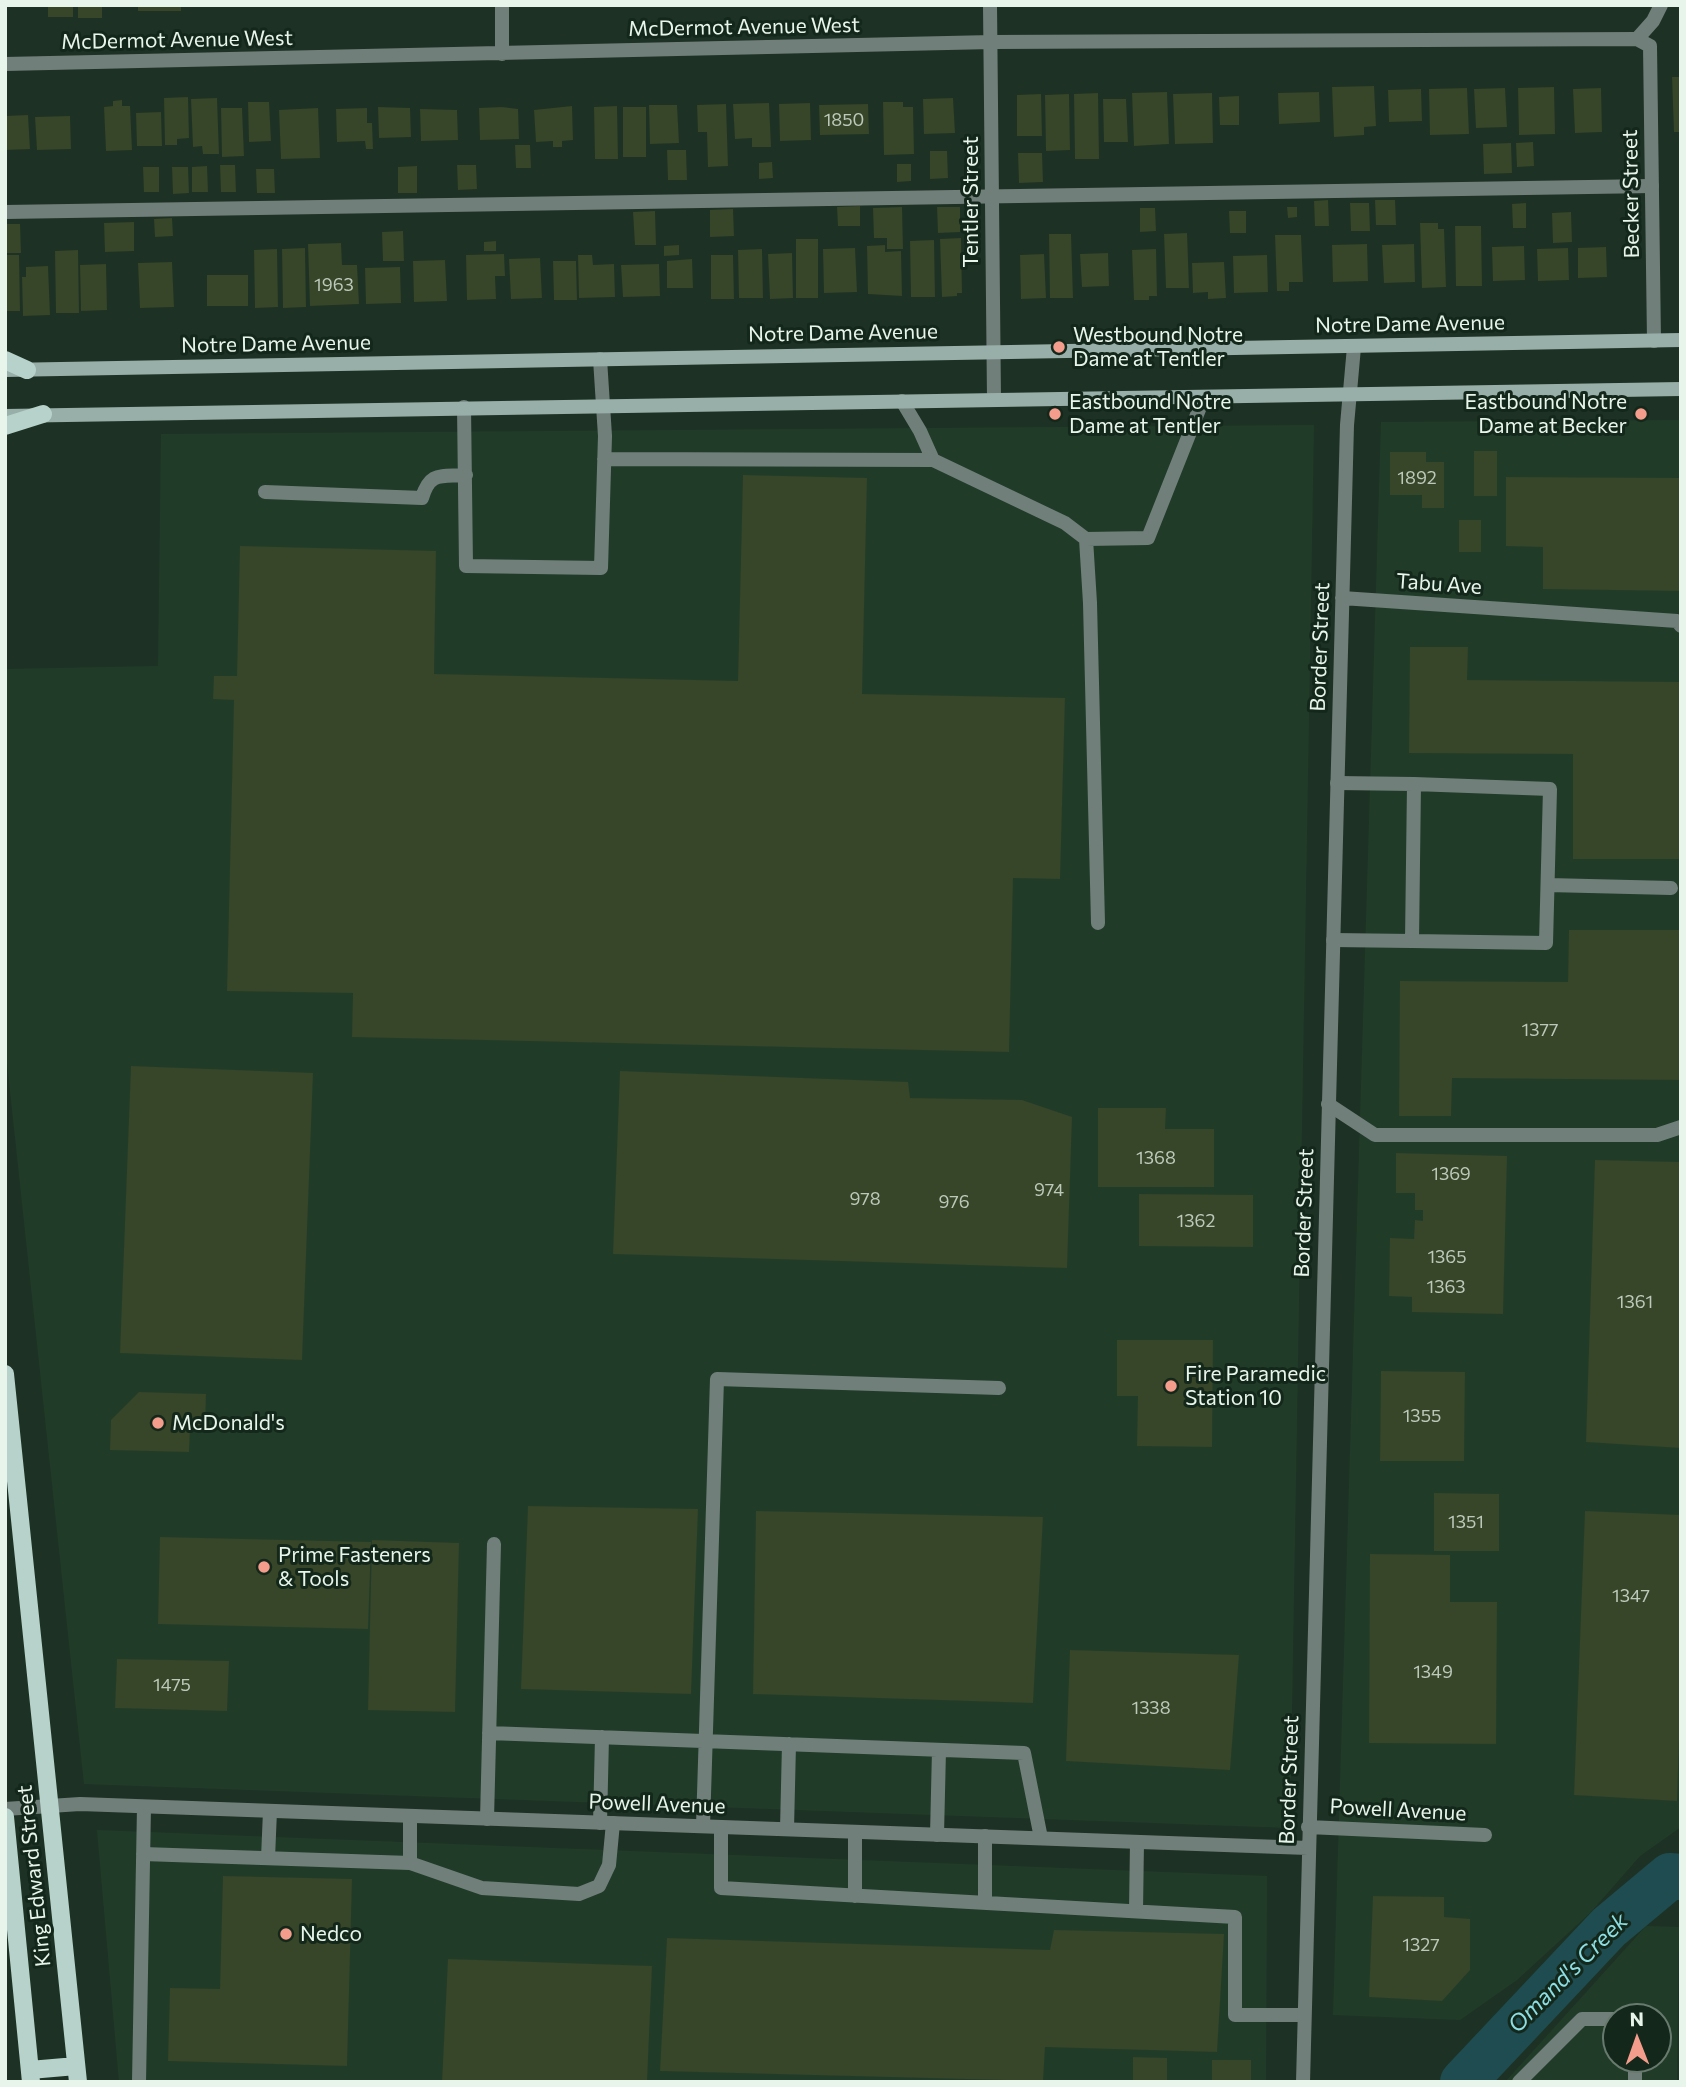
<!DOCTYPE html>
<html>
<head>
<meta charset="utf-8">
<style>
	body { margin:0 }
	#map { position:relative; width:1686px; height:2087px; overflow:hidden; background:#1d3224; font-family:Commissioner,sans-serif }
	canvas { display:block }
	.frame { position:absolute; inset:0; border:7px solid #e8f5eb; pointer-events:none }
	.north { position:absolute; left:1602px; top:2003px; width:70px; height:70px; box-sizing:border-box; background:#13281a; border:2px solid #687a6e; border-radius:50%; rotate:359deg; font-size:19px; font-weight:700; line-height:28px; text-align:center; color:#e8f5eb }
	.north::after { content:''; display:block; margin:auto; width:24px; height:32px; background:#f49d8c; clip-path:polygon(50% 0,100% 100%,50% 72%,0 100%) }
</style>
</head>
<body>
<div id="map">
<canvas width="1686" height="2087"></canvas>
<div class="frame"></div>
<div class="north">N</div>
</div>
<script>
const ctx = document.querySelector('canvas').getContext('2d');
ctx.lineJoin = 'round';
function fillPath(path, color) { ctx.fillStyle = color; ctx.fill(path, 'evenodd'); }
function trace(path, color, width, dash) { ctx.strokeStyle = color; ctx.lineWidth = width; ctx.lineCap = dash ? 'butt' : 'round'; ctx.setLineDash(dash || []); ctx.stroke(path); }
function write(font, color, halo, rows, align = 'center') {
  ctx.font = font + ' Commissioner,sans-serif'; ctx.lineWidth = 6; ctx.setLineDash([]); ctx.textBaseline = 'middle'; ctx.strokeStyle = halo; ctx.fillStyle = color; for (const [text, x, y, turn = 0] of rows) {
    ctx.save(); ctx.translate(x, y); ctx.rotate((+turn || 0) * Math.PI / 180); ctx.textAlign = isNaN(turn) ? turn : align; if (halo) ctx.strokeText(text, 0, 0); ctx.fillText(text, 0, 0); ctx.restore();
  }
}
fillPath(new Path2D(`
	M1681,420V1827L1640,1856L1590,1913L1517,1980L1460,2020L1333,2015L1381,422Z
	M1314,425L1290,1828L84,1784L5,1044V669L158,666L161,434Z
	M97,1830L1267,1876L1266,2082H119Z
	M1646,1926L1679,1927L1677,2082H1505ZM1616,2017H1658V2059H1616Z`), '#203c29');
trace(new Path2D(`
	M1463,2082L1609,1927L1670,1876L1681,1877`), '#1e4c50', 46);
fillPath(new Path2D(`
	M48,5H73V17H48Z
	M78,5H102V18H78Z
	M138,5H181V11H138Z
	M1672,77H1681V132H1674Z
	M1374,86L1376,126L1364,127V135L1334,137L1332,87Z
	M1554,87L1555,134L1519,135L1518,88Z
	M1467,88L1469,134L1430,135L1429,89Z
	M1505,88L1507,127L1476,128L1474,89Z
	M1601,88L1602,132L1575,133L1573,89Z
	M1421,89L1422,121L1389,122L1388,90Z
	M1167,92L1169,144L1134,146L1132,93Z
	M1319,92L1320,122L1279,124L1278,93Z
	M1098,93L1099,159H1075L1074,94Z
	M1212,93L1213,143L1175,144L1173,94Z
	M1041,94L1042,136H1017V95Z
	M1069,94L1070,150L1046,151L1045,95Z
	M1239,96V125H1220L1219,97Z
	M188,97L189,138L177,139V145H165L164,98Z
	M217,98L219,154H203L202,146L193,147L191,99Z
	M953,98L955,133L924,134L923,99Z
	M1103,99H1126L1128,142H1104Z
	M122,100V106H130L132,150L106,151L104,107L113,106V101Z
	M248,102H269L271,141L249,142Z
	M883,102H903V107H913L914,154L884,155Z
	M769,103L771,147H752V138L735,139L733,104Z
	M810,103L811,140L780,141L779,104Z
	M726,104L728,166L708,167L707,132H698L697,105Z
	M868,104L869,134L820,135L819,105Z
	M649,105H677L679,143L650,144Z
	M572,106L573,140L562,141V147H553V141L536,142L534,110Z
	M617,106L618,159H595L594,107Z
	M378,107L410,108L411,137L379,138Z
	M502,107L518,109L519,139L480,140L479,108Z
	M623,107H646V157H623Z
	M221,108H242L244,156L222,157Z
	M318,108L320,158L281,159L279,110Z
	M367,108V123H372L373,149H366L365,141L337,142L336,109Z
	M420,109L457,110L458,140L421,141Z
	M161,112L162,146H137L136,113Z
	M28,115L30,149L5,150V116Z
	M70,116L71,149L37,150L35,117Z
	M1533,142L1534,166L1517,167L1516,143Z
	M1511,143L1512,173L1484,174L1483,144Z
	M515,145H530L531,168H516Z
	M667,150H686L687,180H668Z
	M930,151H947L948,178L930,179Z
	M1018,153H1042L1043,182L1019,183Z
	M772,162L773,178L759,179V163Z
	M897,164H911V181L897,182Z
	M220,165H235L236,192H221Z
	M457,165H476L477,189L458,190Z
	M207,166L208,192H192V167Z
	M417,166V193H398V167Z
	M143,167H159V192H144Z
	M172,167H188L189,193L173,194Z
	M256,169H274L275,193H257Z
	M1328,200L1329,226H1315L1314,201Z
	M1375,200H1395L1396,225H1376Z
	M1350,203H1369L1370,231H1351Z
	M1526,203V228H1513L1512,204Z
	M860,206V226H838L837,207Z
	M902,207L903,249H887V238H874L873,208Z
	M937,207H960V232L938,233Z
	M1287,207H1297V217L1288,218Z
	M1140,208H1155L1156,231L1140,232Z
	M733,209L734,236L710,237V210Z
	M655,211L656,245H635L633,212Z
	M1229,211H1246V233H1230Z
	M1571,212L1572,242L1553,243L1552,213Z
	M172,218L173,236L155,237L154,219Z
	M134,222V251L105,252L104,223Z
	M1420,223H1438V229H1444L1446,287L1422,288Z
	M5,224H20L21,253H5Z
	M1455,226H1481L1482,286H1456Z
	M403,231L404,261H383L382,232Z
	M1187,233L1189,288H1166L1164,234Z
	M1049,234H1071L1073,298H1050Z
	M1275,235H1301L1303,282H1289V291H1277Z
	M961,238L962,293H957V296L942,297L940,239Z
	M796,239H818V298H796Z
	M934,240L935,297H911L910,241Z
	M496,241V251H484V242Z
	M341,243L342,265H357L359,304L310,306L308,244Z
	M1367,244L1368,281L1333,282L1332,245Z
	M1414,244L1415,282L1384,283L1382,245Z
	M679,245V255L664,256V246Z
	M885,245V252L901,251L902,296L868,294L867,246Z
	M1524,246L1525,280L1493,281L1492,247Z
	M1606,247L1607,277L1578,278V248Z
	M305,248L306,307L283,308L282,249Z
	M855,248L857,292L824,293L823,249Z
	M1568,248L1569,280L1538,281L1537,249Z
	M277,249L278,307L255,308L254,250Z
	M762,249L763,298H739L738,250Z
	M1156,249L1157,296H1149V300H1134L1132,250Z
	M78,250L79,313H56L55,251Z
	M792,253L793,298L770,299L768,254Z
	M1108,253L1109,286L1082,287L1080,254Z
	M504,254L505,276H495L496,299L467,300L466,255Z
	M1044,254L1046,298L1021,299L1020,255Z
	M5,255H19L20,311H5Z
	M578,255H592L593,265L614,264L615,297L579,298Z
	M711,255H733L734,299H711Z
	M1267,255L1268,292L1234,293L1233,256Z
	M540,258L542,298L511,299L509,259Z
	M692,259L693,288H667V261Z
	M445,260L447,301L414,302L413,261Z
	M553,261H576L577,300H554Z
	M172,262L174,307L140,308L138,263Z
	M1224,262L1226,298L1208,299V292L1193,293L1192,263Z
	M106,264L107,310L81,311L80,265Z
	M659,264L660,296L623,297L621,265Z
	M48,266L50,315L23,316L22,277H26V267Z
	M400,267L401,303L366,304L365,268Z
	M207,275H248V306H207Z
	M1474,451H1497V496H1474Z
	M1390,452H1426V462H1444V508H1422V495H1390Z
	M743,475L867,478L862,694L1065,698L1060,879L1013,878L1009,1052L352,1037L353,993L227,991L234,700L213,699L214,676H237L240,546L436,551L434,674L738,681Z
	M1506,477L1681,478V591L1543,589V547L1506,546Z
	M1459,520H1481V552H1459Z
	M1410,647H1468L1467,680L1681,682V859H1573V754L1409,753Z
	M1569,930H1681L1680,1080L1452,1078L1451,1116H1399L1400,981L1568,982Z
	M131,1066L313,1073L302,1360L120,1353Z
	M620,1071L908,1082L910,1098L1022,1100L1072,1117L1067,1268L613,1254Z
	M1098,1108H1166L1165,1129H1214V1187H1098Z
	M1396,1153L1507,1156L1503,1314L1412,1312V1297L1389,1296L1390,1238L1414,1239L1415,1220L1423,1221V1210H1415V1193H1396Z
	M1595,1160L1681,1162V1448L1586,1442Z
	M1139,1194L1253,1195V1247L1139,1246Z
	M1117,1340H1213L1212,1447L1137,1446L1138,1396H1117Z
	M1381,1371L1465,1372L1464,1461H1380Z
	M139,1392L206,1394L205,1427H190L189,1452L110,1450L111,1420Z
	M1434,1493L1499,1494V1551H1434Z
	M528,1506L698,1509L691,1694L521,1689Z
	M756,1511L1043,1517L1033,1703L753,1694Z
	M1585,1511L1681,1515V1678L1677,1801L1574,1795Z
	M160,1537L371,1542L368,1629L158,1624Z
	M372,1540L459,1543L455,1712L368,1710Z
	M1370,1554L1450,1555V1602H1497L1496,1744L1369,1743Z
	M1070,1650L1239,1655L1230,1770L1066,1761Z
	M117,1659L229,1661L227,1711L115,1708Z
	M223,1876L352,1879L347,2066L168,2061L170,1988L220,1989Z
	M1373,1896L1444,1897V1917L1470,1919V1970L1442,2001L1369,1997Z
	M1054,1930L1224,1934L1217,2052L1045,2047L1043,2081L660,2071L667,1938L1050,1950Z
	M448,1959L652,1966L647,2082H442Z
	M1133,2057L1167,2058V2082H1133Z
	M1212,2060H1251V2082H1212Z`), '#374528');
trace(new Path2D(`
	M1637,39L1653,21L1661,5
	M5,212L1652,186
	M464,407L466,566L601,568L605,436L600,359
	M604,459L933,460L920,431L902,401
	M933,460L1065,523L1086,539L1090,603L1098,923
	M265,492L422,498C430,471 441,477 466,475
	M1086,539L1148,538L1204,397
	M1533,611L1677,621L1681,626
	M1548,885L1671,888
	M1333,940L1412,941L1414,784L1337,783
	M1412,941L1546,943L1550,789L1414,784
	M1328,1104L1375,1135H1657L1681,1127
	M489,1733L1024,1753L1041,1838
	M487,1819L494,1544
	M600,1823L602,1737
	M703,1826L717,1379L999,1388
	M721,1827V1888L1235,1917V2015H1304
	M787,1829L789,1744
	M855,1832V1896
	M937,1835L939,1750
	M985,1836V1903
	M143,1854L410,1863V1816
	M268,1858L270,1811
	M410,1863L482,1888L579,1894L599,1886L609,1865L613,1823
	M1136,1911L1137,1842
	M1635,2059V2082
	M139,2082L144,1807
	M1519,2082L1582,2019H1616`), '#717f7b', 14);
trace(new Path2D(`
	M502,5V54
	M990,5L994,399
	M5,64L992,42L1637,39L1650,46L1654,341
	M1342,598L1533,611
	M5,1809L80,1804L1308,1848
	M1308,1827L1485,1835
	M1303,2082L1347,425L1354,347`), '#717f7b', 14);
trace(new Path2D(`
	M5,370L1681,340
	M5,416L1681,389`), '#98aea8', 14);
trace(new Path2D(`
	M5,360L27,370
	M5,426L43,414
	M5,1374L78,2082
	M5,1817L31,2082
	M30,2070L76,2066`), '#b6d2cb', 18);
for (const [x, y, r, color] of [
	[1059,347,7,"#f49d8c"],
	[1055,414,7,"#f49d8c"],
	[1641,414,7,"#f49d8c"],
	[1171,1386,7,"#f49d8c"],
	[158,1423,7,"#f49d8c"],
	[264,1567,7,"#f49d8c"],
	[286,1934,7,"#f49d8c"]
]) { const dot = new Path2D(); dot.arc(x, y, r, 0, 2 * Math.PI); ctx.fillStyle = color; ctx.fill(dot); trace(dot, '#13281a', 2.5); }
write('18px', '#bcc9ba', null, [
	["1850",844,120],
	["1963",334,285],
	["1892",1417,478],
	["1377",1540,1030],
	["1368",1156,1158],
	["1369",1451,1174],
	["974",1049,1190],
	["978",865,1199],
	["976",954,1202],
	["1362",1196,1221],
	["1365",1447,1257],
	["1363",1446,1287],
	["1361",1635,1302],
	["1355",1422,1416],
	["1351",1466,1522],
	["1347",1631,1596],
	["1349",1433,1672],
	["1475",172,1685],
	["1338",1151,1708],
	["1327",1421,1945]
]);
write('21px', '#e8f5eb', '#13281a', [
	["McDermot Avenue West",744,27,-1],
	["McDermot Avenue West",177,40,-1],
	["Becker Street",1631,194,-91],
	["Tentler Street",971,202,-90],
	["Notre Dame Avenue",1410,324,-1],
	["Notre Dame Avenue",843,333,-1],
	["Notre Dame Avenue",276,344,-1],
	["Tabu Ave",1439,584,4],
	["Border Street",1320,647,-88],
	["Border Street",1304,1213,-88],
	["Border Street",1289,1780,-88],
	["Powell Avenue",657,1804,2],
	["Powell Avenue",1398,1810,3],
	["King Edward Street",34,1876,-96]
]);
write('21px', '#e8f5eb', '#13281a', [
	["Westbound Notre",1073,335],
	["Dame at Tentler",1073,359],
	["Eastbound Notre",1069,402],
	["Dame at Tentler",1069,426],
	["Eastbound Notre",1627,402,"right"],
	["Dame at Becker",1627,426,"right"],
	["Fire Paramedic",1185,1374],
	["Station 10",1185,1398],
	["McDonald's",172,1423],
	["Prime Fasteners",278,1555],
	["& Tools",278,1579],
	["Nedco",300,1934]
], 'left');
write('italic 23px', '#8cdee4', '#13281a', [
	["Omand's Creek",1568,1973,-45]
]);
</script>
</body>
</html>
